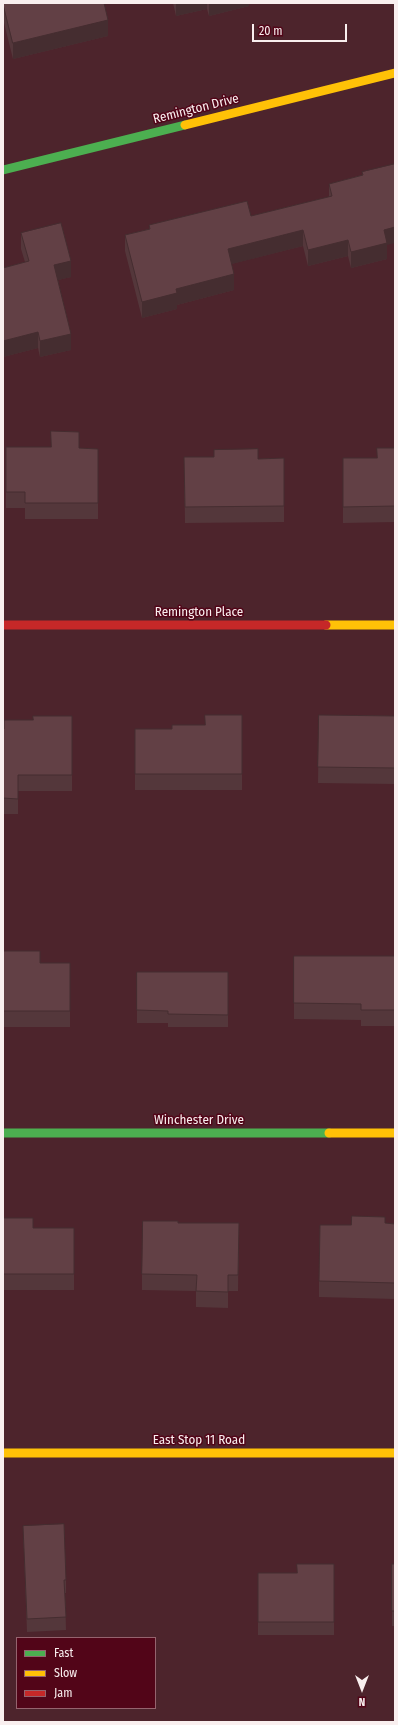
<!DOCTYPE html>
<html>
<head>
<meta charset="utf-8">
<style>
	body { margin:0 }
	#map { position:relative; width:398px; height:1725px; overflow:hidden; background:#4d242c; font-family:"Fira Sans Condensed",sans-serif }
	canvas { display:block }
	.frame { position:absolute; inset:0; border:4px solid #f9efef; pointer-events:none }
	.legend { position:absolute; left:16px; top:1637px; width:140px; height:72px; box-sizing:border-box; background:#520518; border:1px solid #95636e; margin:0; padding:5px 7px; list-style:none; font-size:12px; color:#f9efef }
	.legend li { display:flex; align-items:center; gap:8px; height:20px }
	.legend b { width:20px; border:1px solid #95636e }
	.north { position:absolute; left:342px; top:1669px; width:40px; height:40px; -webkit-text-stroke:3px #520518; paint-order:stroke; rotate:180deg; font-size:11px; font-weight:700; line-height:16px; text-align:center; color:#f9efef }
	.north::after { content:''; display:block; margin:auto; width:14px; height:18px; background:#f9efef; clip-path:polygon(50% 0,100% 100%,50% 72%,0 100%) }
	.scale { position:absolute; left:252px; top:24px; width:95px; height:18px; box-sizing:border-box; border:2px solid #f9efef; border-top:0; padding-left:5px; font-size:12px; line-height:14px; white-space:nowrap; color:#f9efef; -webkit-text-stroke:3px #520518; paint-order:stroke }
</style>
</head>
<body>
<div id="map">
<canvas width="398" height="1725"></canvas>
<div class="frame"></div>
<ul class="legend">
<li><b style="height:5px;background:#4caf50"></b>Fast</li>
<li><b style="height:5px;background:#ffc107"></b>Slow</li>
<li><b style="height:5px;background:#c62828"></b>Jam</li>
</ul>
<div class="north">N</div>
<div class="scale">20 m</div>
</div>
<script>
const ctx = document.querySelector('canvas').getContext('2d');
ctx.lineJoin = 'round';
function trace(path, color, width, dash) { ctx.strokeStyle = color; ctx.lineWidth = width; ctx.lineCap = dash ? 'butt' : 'round'; ctx.setLineDash(dash || []); ctx.stroke(path); }
function fillPath(path, color) { ctx.fillStyle = color; ctx.fill(path, 'evenodd'); }
function write(font, color, halo, rows, align = 'center') {
  ctx.font = font + ' "Fira Sans Condensed",sans-serif'; ctx.lineWidth = 3; ctx.setLineDash([]); ctx.textBaseline = 'middle'; ctx.strokeStyle = halo; ctx.fillStyle = color; for (const [text, x, y, turn = 0] of rows) {
    ctx.save(); ctx.translate(x, y); ctx.rotate((+turn || 0) * Math.PI / 180); ctx.textAlign = isNaN(turn) ? turn : align; if (halo) ctx.strokeText(text, 0, 0); ctx.fillText(text, 0, 0); ctx.restore();
  }
}
trace(new Path2D(`
	M3,170L185,125
	M3,1133H329`), '#4caf50', 9);
trace(new Path2D(`
	M185,125L395,73
	M326,625H395
	M329,1133H395
	M3,1453H395`), '#ffc107', 9);
trace(new Path2D(`
	M3,625H326`), '#c62828', 9);
fillPath(new Path2D(`
	M3,3L108,36L13,59L3,19Z
	M173,3H249V6L209,16L207,9L176,16Z
	M362,172L387,245V259L351,268L348,256L308,266L303,246L231,264L234,290L177,305V309L142,318L125,251V235L149,229V225L251,216L329,197V184L362,175Z
	M21,233L71,277L58,280L71,350L40,357L38,348L3,357V268L25,262L21,249Z
	M6,447L98,449V519H25V508H6Z
	M395,448V522L343,523V458H377Z
	M184,457L258,459L284,458V522L185,523Z
	M242,715V790H135V729H172L205,725Z
	M319,715L395,716V784L318,783Z
	M72,716V791H18V814H3V729L33,720Z
	M3,951L40,963H70V1027H3Z
	M294,956H395V1026H361V1020L294,1019Z
	M137,972H228V1027H168V1023H137Z
	M3,1218L33,1228H74V1290H3Z
	M178,1223H239L238,1291H228V1308L196,1307V1291L142,1290V1274Z
	M385,1223L395,1224V1299L319,1297V1281L351,1225Z
	M23,1526L66,1580V1593H65L66,1630L27,1632Z
	M334,1564V1635H258V1573H297Z
	M392,1564H395V1626H392Z`), '#54373b');
fillPath(new Path2D(`
	M176,3H207V9L176,16Z
	M209,3H249V6L209,16Z
	M108,20V36L13,59V43Z
	M395,227V243L387,245V259L351,268V252L384,230Z
	M303,230V246L228,265V249Z
	M348,240V256L308,266V250Z
	M71,261V277L54,281V265Z
	M234,274V290L177,305V309L142,318V302L176,289Z
	M38,332V348L3,357V341Z
	M71,334V350L40,357V341Z`), '#452d30');
const building = new Path2D(`
	M3,3H104L108,20L13,43Z
	M395,164V227L384,230L387,243L351,252L348,240L308,250L303,230L228,249L234,274L176,289L177,293L142,302L125,235L150,229L149,225L247,201L251,216L332,196L329,184L363,175L362,172Z
	M61,223L71,261L54,265L71,334L40,341L38,332L3,341V268L29,261L21,233Z
	M51,431L79,432V448L98,449V503H25V492H6V447H51Z
	M377,448H395V506L343,507V458H377Z
	M258,449V459L284,458V506L185,507L184,457H214V450Z
	M205,715H242V774H135V729H172V725H205Z
	M319,715L395,716V768L318,767Z
	M33,716H72V775H18V799L3,798V729H4V720H33Z
	M3,951H40V963H70V1011H3Z
	M294,956H395V1010H361V1004L294,1003Z
	M137,972H228V1015L168,1014V1011L137,1010Z
	M352,1216L385,1217V1223L395,1224V1283L319,1281L320,1225H351Z
	M3,1218H33V1228H74V1274H3Z
	M143,1221H178V1223H239L238,1275H228V1292L196,1291L197,1275L142,1274Z
	M64,1524L66,1580H64L66,1617L27,1619L23,1526Z
	M297,1564H334V1622H258V1573H297Z
	M392,1564H395V1611H392Z`);
fillPath(building, '#624045');
trace(building, '#452d30', 1);
write('13px', '#f9efef', '#520518', [
	["Remington Drive",196,109,-14],
	["Remington Place",199,612],
	["Winchester Drive",199,1120],
	["East Stop 11 Road",199,1440]
]);
</script>
</body>
</html>
